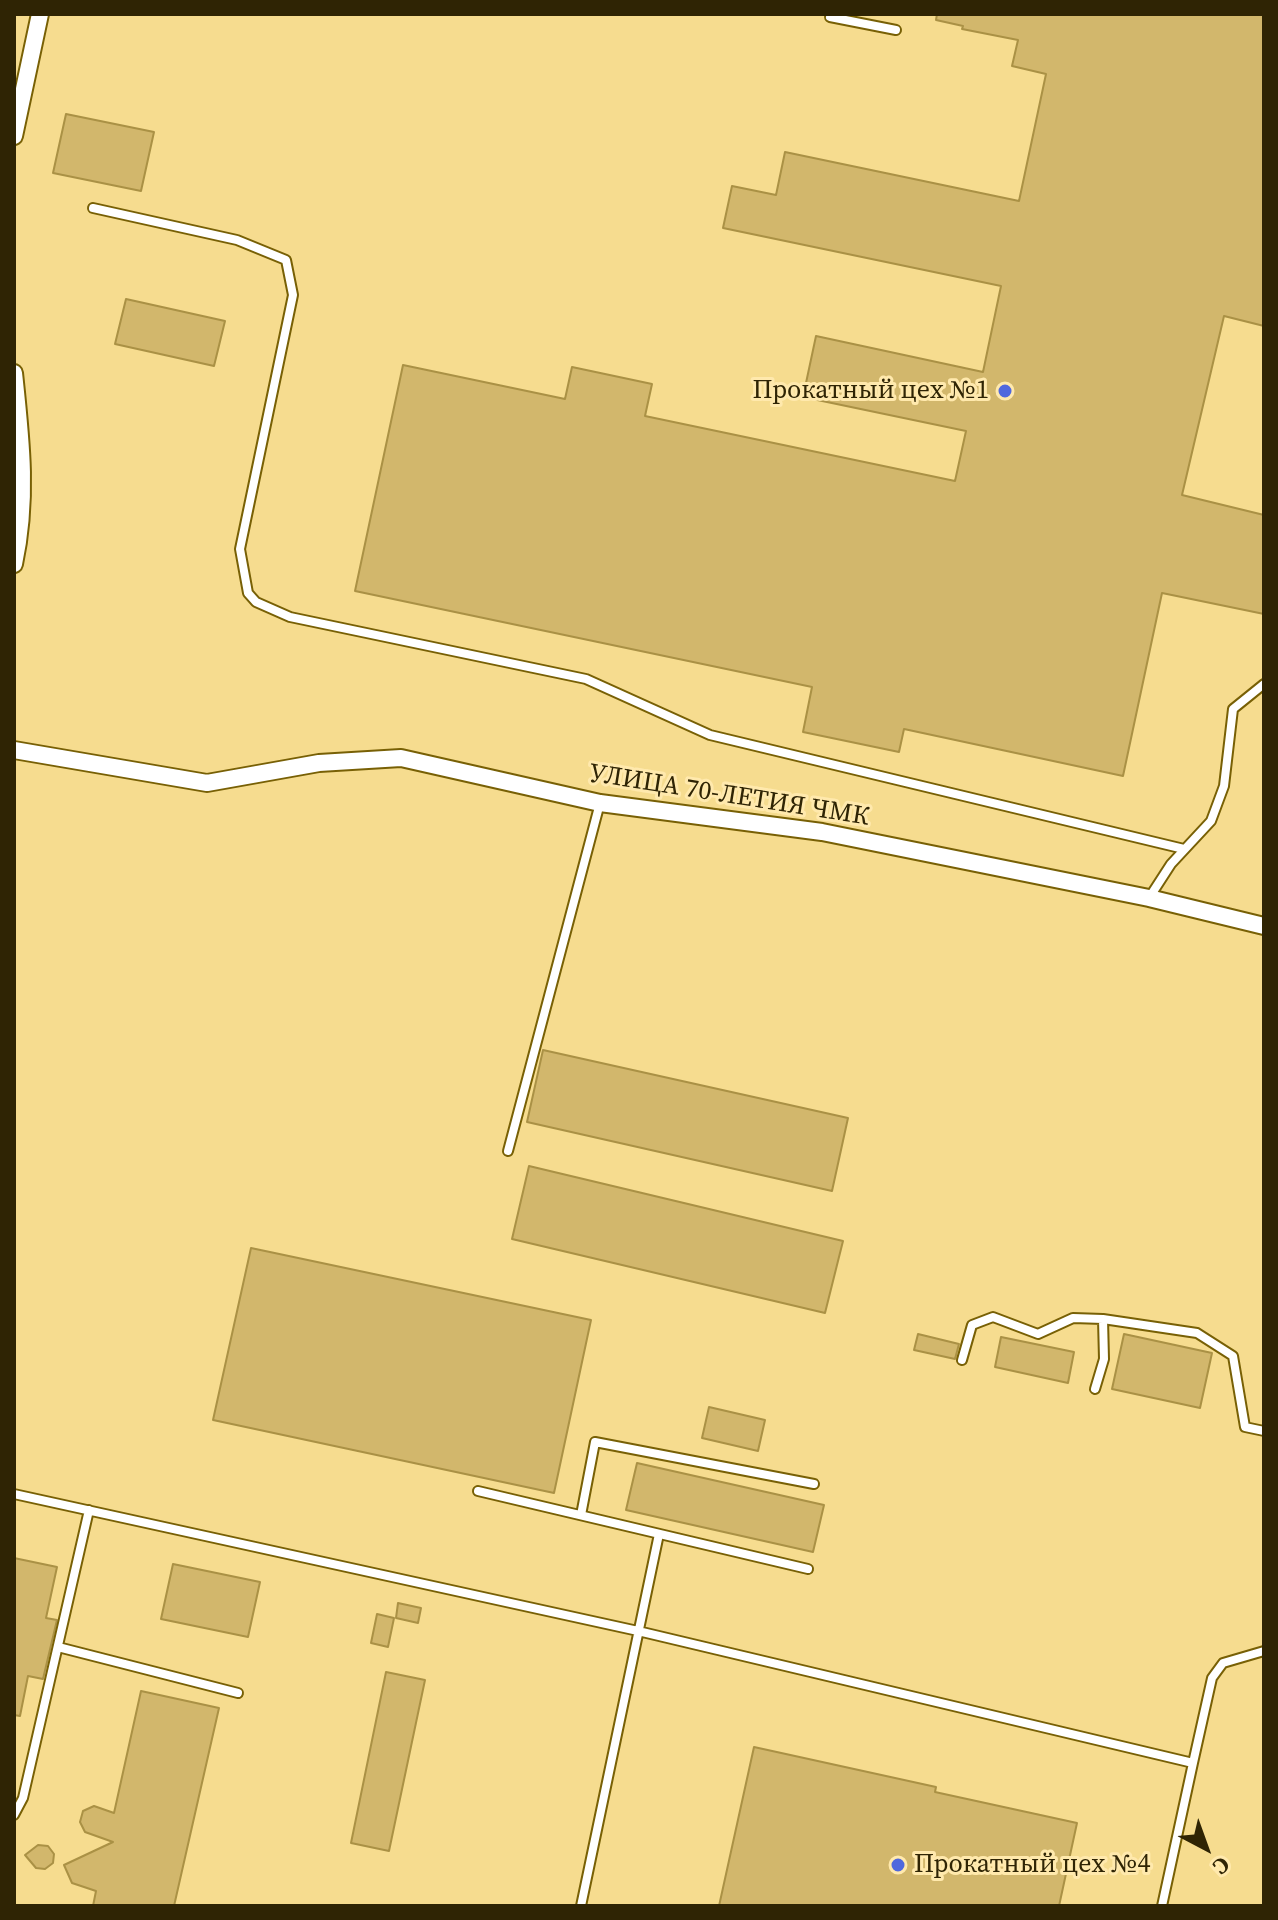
<!DOCTYPE html>
<html>
<head>
<meta charset="utf-8">
<style>
	body { margin:0 }
	#map { position:relative; width:1278px; height:1920px; overflow:hidden; background:#f6dc8f; font-family:"Source Serif 4",serif }
	canvas { display:block }
	.frame { position:absolute; inset:0; border:16px solid #2f2404; pointer-events:none }
	.north { position:absolute; left:1166px; top:1808px; width:80px; height:80px; -webkit-text-stroke:6px #ffe9ad; paint-order:stroke; rotate:139deg; font-size:22px; font-weight:700; line-height:32px; text-align:center; color:#2f2404 }
	.north::after { content:''; display:block; margin:auto; width:28px; height:36px; background:#2f2404; clip-path:polygon(50% 0,100% 100%,50% 72%,0 100%) }
</style>
</head>
<body>
<div id="map">
<canvas width="1278" height="1920"></canvas>
<div class="frame"></div>
<div class="north">С</div>
</div>
<script>
const ctx = document.querySelector('canvas').getContext('2d');
ctx.lineJoin = 'round';
function fillPath(path, color) { ctx.fillStyle = color; ctx.fill(path, 'evenodd'); }
function trace(path, color, width, dash) { ctx.strokeStyle = color; ctx.lineWidth = width; ctx.lineCap = dash ? 'butt' : 'round'; ctx.setLineDash(dash || []); ctx.stroke(path); }
function write(font, color, halo, rows, align = 'center') {
  ctx.font = font + ' "Source Serif 4",serif'; ctx.lineWidth = 6; ctx.setLineDash([]); ctx.textBaseline = 'middle'; ctx.strokeStyle = halo; ctx.fillStyle = color; for (const [text, x, y, turn = 0] of rows) {
    ctx.save(); ctx.translate(x, y); ctx.rotate((+turn || 0) * Math.PI / 180); ctx.textAlign = isNaN(turn) ? turn : align; if (halo) ctx.strokeText(text, 0, 0); ctx.fillText(text, 0, 0); ctx.restore();
  }
}
const building = new Path2D(`
	M937,14H1264V326L1224,316L1182,495L1264,515V614L1162,593L1123,776L904,729L899,752L803,732L812,687L355,591L403,365L565,399L572,367L652,384L645,416L955,481L966,431L803,397L816,336L983,372L1001,286L723,228L732,186L776,195L785,152L1019,201L1046,74L1012,66L1018,40L962,29L963,26L936,20Z
	M66,114L154,132L141,191L53,173Z
	M126,299L225,321L214,366L115,344Z
	M543,1050L848,1118L832,1191L527,1122Z
	M529,1166L843,1241L825,1313L512,1239Z
	M251,1248L591,1320L554,1493L213,1420Z
	M918,1334L959,1344L955,1359L914,1350Z
	M1124,1334L1212,1353L1200,1408L1112,1389Z
	M1001,1337L1074,1352L1068,1383L995,1367Z
	M709,1407L765,1420L758,1451L702,1438Z
	M637,1463L824,1505L813,1552L626,1510Z
	M14,1558L57,1567L46,1618L57,1620L43,1679L28,1676L20,1716L14,1715Z
	M173,1564L260,1582L248,1637L161,1619Z
	M398,1603L421,1608L418,1623L396,1618Z
	M377,1614L394,1618L388,1647L371,1643Z
	M386,1672L425,1680L389,1851L351,1843Z
	M141,1691L219,1708L174,1906H93L96,1891L72,1883L64,1865L113,1842L85,1832L80,1822L83,1811L94,1806L114,1813Z
	M754,1747L936,1787L935,1792L1077,1823L1059,1906H719Z
	M38,1845L48,1846L54,1854L53,1863L45,1869L36,1868L25,1855Z`);
fillPath(building, '#d2b76c');
trace(building, '#aa9145', 2);
const lane = new Path2D(`
	M831,14L830,17L896,30
	M93,208L237,240L286,260L293,295L240,549L248,593L256,602L290,617L586,679L710,735L1184,849
	M1149,898L1171,864L1211,821L1224,786L1233,709L1264,684
	M508,1151L600,803
	M962,1360L972,1325L993,1317L1038,1334L1073,1318L1103,1319L1197,1333L1233,1356L1245,1427L1264,1431
	M1095,1389L1104,1359L1103,1319
	M478,1491L808,1569
	M14,1494L638,1631L1193,1763L1212,1678L1223,1663L1264,1651
	M581,1515L595,1442L814,1484
	M58,1647L238,1693
	M14,1815L23,1798L89,1510
	M581,1906L659,1534
	M1162,1906L1193,1763`);
const street = new Path2D(`
	M14,136L40,14
	M14,373C21,439 28,499 14,564
	M14,750L207,783L319,763L401,758L600,803L822,832L1149,898L1264,926`);
trace(lane, '#786005', 12);
trace(street, '#786005', 20);
trace(lane, '#fff', 8);
trace(street, '#fff', 16);
for (const [x, y, r, color] of [
	[1005,391,8,"#5068dd"],
	[898,1865,8,"#5068dd"]
]) { const dot = new Path2D(); dot.arc(x, y, r, 0, 2 * Math.PI); ctx.fillStyle = color; ctx.fill(dot); trace(dot, '#ffe9ad', 3); }
write('26px', '#2f2404', '#ffe9ad', [
	["Прокатный цех №1",989,391],
	["Прокатный цех №4",914,1865,"left"]
], 'right');
write('26px', '#2f2404', '#ffe9ad', [
	["УЛИЦА 70-ЛЕТИЯ ЧМК",729,796,9]
]);
</script>
</body>
</html>
